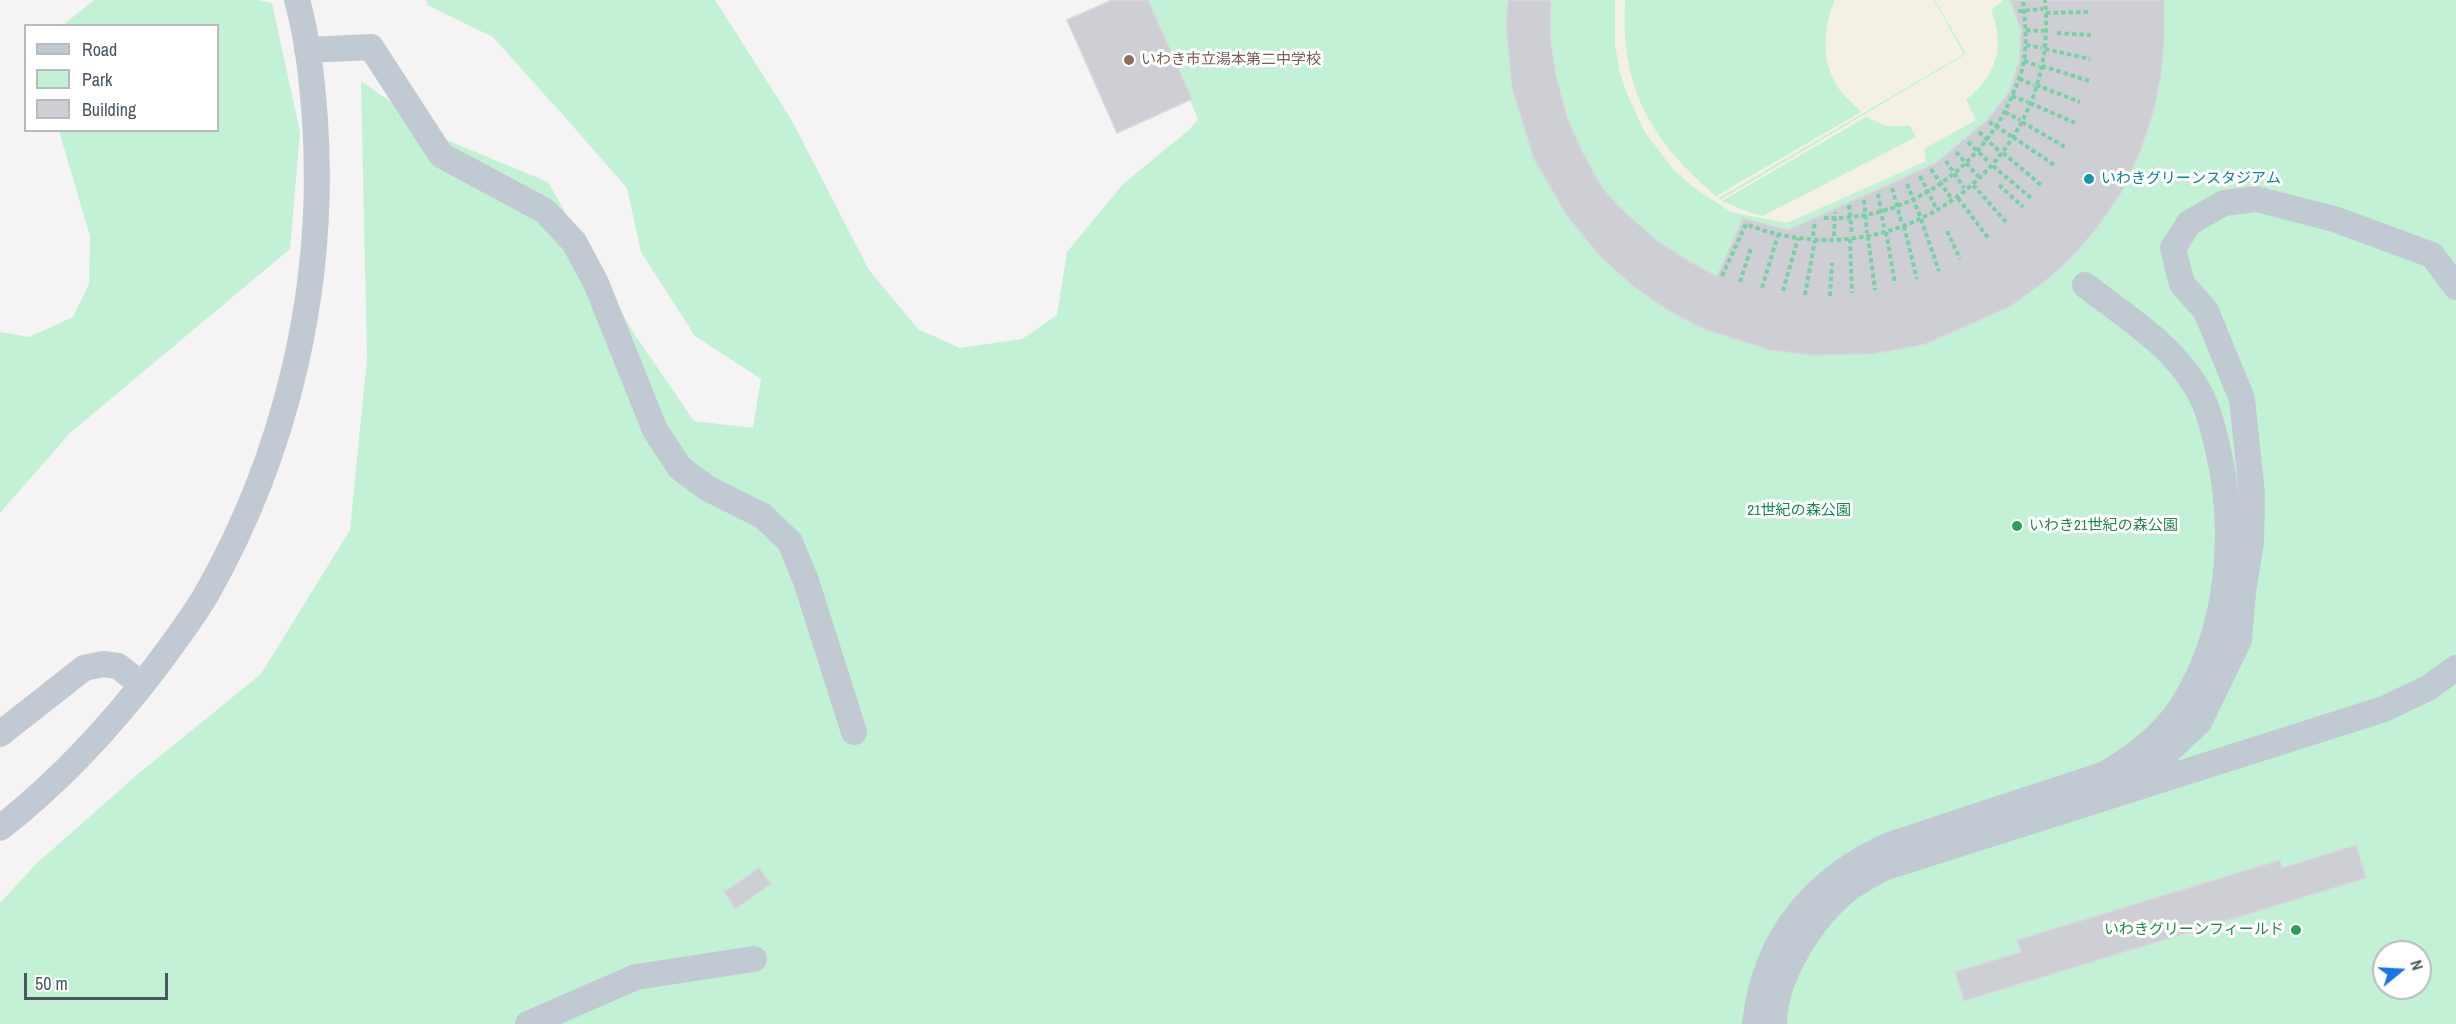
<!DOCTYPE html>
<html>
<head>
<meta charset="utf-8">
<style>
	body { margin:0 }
	#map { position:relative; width:2456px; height:1024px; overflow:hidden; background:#f5f3f3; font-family:"Archivo Narrow",sans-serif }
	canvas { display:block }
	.legend { position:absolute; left:24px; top:24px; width:195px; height:108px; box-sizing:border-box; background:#fff; border:2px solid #b7bbc0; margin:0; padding:8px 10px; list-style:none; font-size:18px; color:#4a5661 }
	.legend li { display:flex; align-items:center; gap:12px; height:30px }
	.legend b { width:30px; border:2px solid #b7bbc0 }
	.north { position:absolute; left:2372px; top:940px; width:60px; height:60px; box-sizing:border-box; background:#fff; border:2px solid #b7bbc0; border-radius:50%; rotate:72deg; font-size:16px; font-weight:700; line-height:24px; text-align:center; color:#4a5661 }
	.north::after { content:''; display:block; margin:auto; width:21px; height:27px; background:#1a73e8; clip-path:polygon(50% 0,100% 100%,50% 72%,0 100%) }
	.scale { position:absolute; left:24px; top:973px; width:144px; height:27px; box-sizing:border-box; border:3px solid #4a5661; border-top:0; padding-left:8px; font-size:18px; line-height:21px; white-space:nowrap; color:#4a5661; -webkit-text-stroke:4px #fff; paint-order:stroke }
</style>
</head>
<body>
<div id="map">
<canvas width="2456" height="1024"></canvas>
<ul class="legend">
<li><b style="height:8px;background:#c1cad2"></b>Road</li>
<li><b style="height:16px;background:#c3f1d5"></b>Park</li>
<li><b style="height:16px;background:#cdcfd5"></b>Building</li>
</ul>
<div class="north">N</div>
<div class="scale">50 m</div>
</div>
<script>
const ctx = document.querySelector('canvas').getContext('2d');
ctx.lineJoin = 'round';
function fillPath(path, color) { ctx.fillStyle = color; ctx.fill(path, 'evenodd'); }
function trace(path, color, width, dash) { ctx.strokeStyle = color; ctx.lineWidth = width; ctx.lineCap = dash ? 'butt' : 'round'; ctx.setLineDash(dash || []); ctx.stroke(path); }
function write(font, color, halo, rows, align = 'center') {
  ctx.font = font + ' "Archivo Narrow","Noto Sans JP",sans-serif'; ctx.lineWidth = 6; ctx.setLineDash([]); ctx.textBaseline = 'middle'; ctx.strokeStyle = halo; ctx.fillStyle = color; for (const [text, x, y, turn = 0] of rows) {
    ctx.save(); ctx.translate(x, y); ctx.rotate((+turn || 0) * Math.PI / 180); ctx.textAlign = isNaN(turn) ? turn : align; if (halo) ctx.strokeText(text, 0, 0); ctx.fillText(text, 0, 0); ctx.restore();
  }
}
fillPath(new Path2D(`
	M94,0H258L272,3L300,132L290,249L70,433L0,513V332L29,337L73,317L89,284L90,236L59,131L218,130V26L63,25Z
	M426,0H715L791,119L869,270L918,329L960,348L1022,339L1057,315L1067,252L1123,184L1189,130L1198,119L1148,0H2456V1024H0V903L37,863L138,774L261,674L350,530L367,359L361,81L442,138L548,182L633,332L694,421L753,428L761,379L695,336L641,252L627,188L570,123L493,37L427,5ZM2384,952H2420V988H2384Z`), '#c3f1d5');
fillPath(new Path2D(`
	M1615,0H1625C1620,88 1651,140 1716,196L1861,112C1855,105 1847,99 1841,92C1821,65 1822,29 1835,0H1934L1964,54L1719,198L1720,200L1966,54L1935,0H2003L1991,10C2006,47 1996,75 1966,100L1976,120L1924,149L1926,161L1787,223L1731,212L1693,187L1672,168L1645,132L1627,94L1620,73L1615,44ZM1866,117L1886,126H1910L1916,137L1763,216L1751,213L1722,201Z`), '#f5f0e5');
const building = new Path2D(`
	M1112,0H1148L1192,99L1117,133L1067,20Z
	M1508,0H1551L1550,36L1556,75L1567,117L1581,149L1601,186L1617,205L1656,240L1692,263L1717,276L1743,218L1788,230L1936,163L1988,119L2009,92L2019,62L2021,30L2010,0H2164V43L2161,75L2153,114L2140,152L2121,193L2096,229L2069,260L2045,281L2011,306L1926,344L1873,354L1810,355L1770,350L1704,329L1669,311L1633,286L1600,256L1567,216L1534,159L1512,88L1506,25Z
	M2356,845L2366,878L1964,1001L1955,972L2021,952L2017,940L2280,860L2282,868Z
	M759,868L771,884L735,909L723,890H727Z`);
fillPath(building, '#cdcfd5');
trace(building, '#d7d9de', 1.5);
trace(new Path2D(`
	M2018,11L2043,9
	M2046,13L2090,12
	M2026,30L2044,31
	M2057,33L2091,35
	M2026,45L2042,48
	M2045,49L2090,59
	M2024,61L2039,66
	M2042,66L2089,81
	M2019,79L2034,85
	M2036,85L2080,102
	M2012,96L2028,102
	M2030,103L2075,123
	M2005,112L2020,120
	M1989,122L2011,136
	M2022,122L2065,147
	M1979,132L2000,152
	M2013,137L2054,165
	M1968,142L1990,163
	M1956,152L1978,176
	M2003,153L2041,185
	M1946,161L1964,188
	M1993,166L2031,198
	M1931,169L1951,198
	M1920,176L1936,208
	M1907,184L1920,216
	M1973,185L2007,223
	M1999,185L2023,207
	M1892,188L1902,224
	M1878,194L1884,227
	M1958,198L1989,239
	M1864,200L1867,233
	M1849,205L1852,235
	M1824,218C1903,221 1975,174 2009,103C2015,89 2022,75 2024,60C2027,40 2025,20 2023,0
	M1921,219L1939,271
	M1904,226L1917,279
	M1947,231L1960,259
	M1886,232L1895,284
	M1813,236L1815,222
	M1834,236L1835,212
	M1868,236L1875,290
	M1850,239L1852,293
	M1722,276L1746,224C1897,285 2062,162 2045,0
	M1740,282L1751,248
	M1762,288L1778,235
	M1783,291L1798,238
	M1805,295L1815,240
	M1830,296L1832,263`), '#7ad0a6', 4, [4.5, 3]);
trace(new Path2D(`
	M307,50L371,47L441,155L545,211L574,242L596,283L655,430L680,468L707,488L763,516L790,542L806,581L854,732
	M0,734L84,668L103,664L118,666L142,685
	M2087,801L2160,759L2199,722L2239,640L2243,592L2251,542L2252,494L2242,399L2206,311L2182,284L2173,248L2189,223L2224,203L2256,199L2334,219L2432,255L2456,287
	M0,828C59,782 110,727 155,668C173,644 191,620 206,595C288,451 326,284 315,120C312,80 308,39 297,0
	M528,1024L636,977L754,959
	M1755,1024C1764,938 1814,878 1892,844L2105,774C2134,757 2161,737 2180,709C2230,632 2238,532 2217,445C2212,425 2207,403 2195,385C2169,342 2124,316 2085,285
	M1774,1024C1774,976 1813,916 1851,887C1861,880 1872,874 1883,868L2384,709L2428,688L2456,668`), '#c1cad2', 26);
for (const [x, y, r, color] of [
	[1129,60,6,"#8d6e63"],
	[2089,179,6,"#0f9aa8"],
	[2017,526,6,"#2e9e5b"],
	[2296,930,6,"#2e9e5b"]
]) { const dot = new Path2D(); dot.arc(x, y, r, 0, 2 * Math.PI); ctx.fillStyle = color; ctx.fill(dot); trace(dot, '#fff', 2); }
write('15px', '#785e54', '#fff', [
	["いわき市立湯本第二中学校",1141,60]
], 'left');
write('15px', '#0d838f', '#fff', [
	["いわきグリーンスタジアム",2101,179]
], 'left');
write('15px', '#17864f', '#fff', [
	["21世紀の森公園",1799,511]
]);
write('15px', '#27864d', '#fff', [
	["いわき21世紀の森公園",2029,526],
	["いわきグリーンフィールド",2284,930,"right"]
], 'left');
</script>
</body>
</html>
